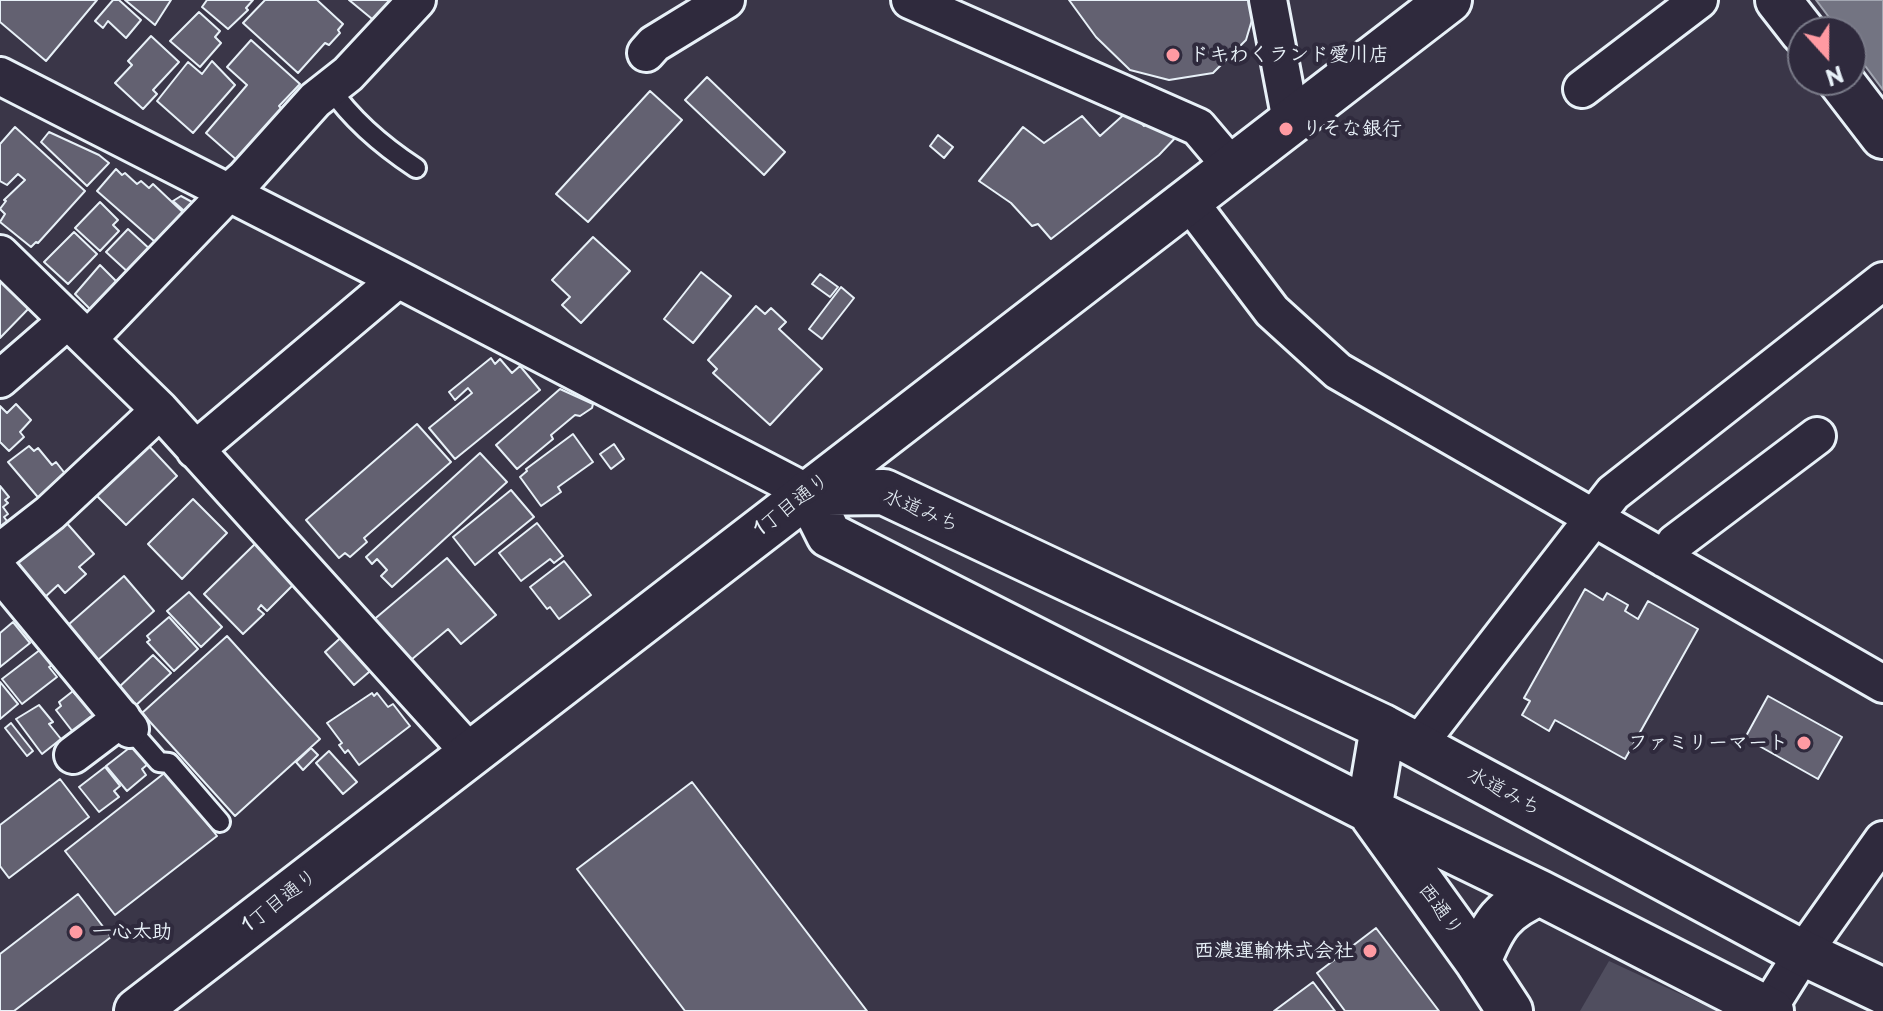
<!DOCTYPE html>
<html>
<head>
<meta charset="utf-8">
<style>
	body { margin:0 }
	#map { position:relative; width:1883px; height:1011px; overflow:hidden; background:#3a3648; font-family:"Playpen Sans",sans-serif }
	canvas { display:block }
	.north { position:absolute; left:1787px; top:16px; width:80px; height:80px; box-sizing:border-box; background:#2f2a3d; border:2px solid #797a88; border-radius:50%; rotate:159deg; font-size:22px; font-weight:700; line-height:32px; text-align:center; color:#e8f1f8 }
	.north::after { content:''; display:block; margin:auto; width:28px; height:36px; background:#ff9aa2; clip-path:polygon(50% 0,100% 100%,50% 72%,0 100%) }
</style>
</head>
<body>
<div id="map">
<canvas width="1883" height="1011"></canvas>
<div class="north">N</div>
</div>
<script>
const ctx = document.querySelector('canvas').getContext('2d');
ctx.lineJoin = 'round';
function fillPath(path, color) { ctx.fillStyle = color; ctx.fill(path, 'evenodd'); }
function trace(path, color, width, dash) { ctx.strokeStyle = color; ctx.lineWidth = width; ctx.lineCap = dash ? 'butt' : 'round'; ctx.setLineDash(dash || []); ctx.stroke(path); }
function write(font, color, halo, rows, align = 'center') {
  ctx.font = font + ' "Playpen Sans","Klee One",sans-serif'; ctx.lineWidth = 8; ctx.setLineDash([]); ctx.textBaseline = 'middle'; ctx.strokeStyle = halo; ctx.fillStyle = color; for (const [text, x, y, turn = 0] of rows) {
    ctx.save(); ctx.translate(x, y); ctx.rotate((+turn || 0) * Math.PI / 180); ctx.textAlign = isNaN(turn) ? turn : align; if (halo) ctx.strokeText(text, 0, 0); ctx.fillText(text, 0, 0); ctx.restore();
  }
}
fillPath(new Path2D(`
	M1609,961L1717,1011H1580Z`), '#504e5f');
const water = new Path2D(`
	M1816,0H1883V90L1851,47V32H1840Z`);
fillPath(water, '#737482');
trace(water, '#a2a6b1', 2);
const building = new Path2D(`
	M0,0H97L46,61L0,22Z
	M113,0H119L141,20L126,38L108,21L103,28L95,21Z
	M125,0H171L155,25Z
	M207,0H253L246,8L248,10L228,29L202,7Z
	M265,0H317L343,24L338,30L340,33L329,45L325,43L298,73L243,23Z
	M349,0H397L377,23Z
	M1069,0H1258L1246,40L1213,73L1169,80L1130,70L1096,37Z
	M199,12L220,31L215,37L221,43L200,67L170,41Z
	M151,36L179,62L153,90L157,94L143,109L115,83L132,65L128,61Z
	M251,40L300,84L279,106L283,110L239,162L206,133L247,85L227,67Z
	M212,61L235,85L193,133L157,101L188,62L202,74Z
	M707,77L785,152L764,175L685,100Z
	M650,91L682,120L588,222L556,194Z
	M1129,110L1144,126L1151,121L1178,135L1159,155L1051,239L1038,224L1032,226L1011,203L979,181L1023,127L1044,143L1082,116L1100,136Z
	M15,127L85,191L38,243L36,242L31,247L0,222L5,214L0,209L6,201L4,200L25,180L18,174L7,185L0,181V144Z
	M49,132L99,155L109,163L87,186L41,142Z
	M938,135L953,147L944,158L930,146Z
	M116,169L122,175L125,173L137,184L141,181L149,188L153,184L189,218L162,248L97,191Z
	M181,196L194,203L191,217L173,201Z
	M100,202L118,220L113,225L119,231L100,251L75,228Z
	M128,229L153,252L130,274L106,252Z
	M74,232L97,254L68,284L44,262Z
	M593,237L630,271L581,323L562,305L570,297L552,280Z
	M100,265L118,283L112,288L116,291L96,315L75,294Z
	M0,272L33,304L0,338Z
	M701,272L731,296L693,343L664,319Z
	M820,274L838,287L830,297L812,284Z
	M841,287L854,298L822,339L809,329Z
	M756,306L765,314L771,308L786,322L779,329L822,369L770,425L713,373L717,369L708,360Z
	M491,358L495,364L500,359L512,373L520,366L540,390L455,459L429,428L472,393L468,388L455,400L449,392Z
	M560,389L593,404L592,408L580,416L575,415L551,435L553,439L517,469L496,445Z
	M16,404L31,420L20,432L24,437L9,451L0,442V406L7,413Z
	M417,424L451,462L364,538L367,542L350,557L345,553L339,558L306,520Z
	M573,434L593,462L558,487L561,492L541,506L520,477L527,471L526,469Z
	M147,444L177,476L126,525L95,494Z
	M614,444L624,459L611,469L600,454Z
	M29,446L34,451L38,448L52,465L56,462L70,480L42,502L8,462Z
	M480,453L507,482L392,587L381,576L387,570L377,559L372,564L366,557Z
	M0,486L9,497L5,500L8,503L3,507L8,514L4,517L12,528L0,537Z
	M511,490L534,517L475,565L453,537Z
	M193,499L227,533L182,579L148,544Z
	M64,520L94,554L79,567L86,574L65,593L58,585L44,598L14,564Z
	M537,523L563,556L554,563L550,559L521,581L499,553Z
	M260,539L292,573L287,578L293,585L267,611L261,605L258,609L264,614L243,634L204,594Z
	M447,558L496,615L461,644L448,629L411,660L400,646L395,650L371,622Z
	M564,561L591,595L559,619L550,607L547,609L530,587Z
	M124,576L154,611L98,660L68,625Z
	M1585,589L1603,600L1607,593L1628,605L1625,611L1638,619L1648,601L1698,629L1625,759L1555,720L1549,731L1522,715L1530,701L1524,698Z
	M189,592L222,627L201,647L167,611Z
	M169,617L198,649L174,671L147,642L150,640L147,636Z
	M13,622L30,643L0,667V633Z
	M347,632L376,666L354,685L325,652Z
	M227,636L320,739L235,816L142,713Z
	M45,646L58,661L49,667L57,677L22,704L2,679Z
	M153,655L171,673L134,707L117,689Z
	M0,682L18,704L0,719Z
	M82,688L98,708L92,713L97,719L76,736L56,710L61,706L59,702L73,691L75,694Z
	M372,693L374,696L377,693L388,707L393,704L410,726L359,765L348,750L345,753L339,745L342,743L327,723Z
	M1768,696L1842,737L1818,779L1745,738Z
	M39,705L53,722L49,724L61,739L42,754L16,719Z
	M11,723L33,751L27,756L5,728Z
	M133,745L148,764L142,769L146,775L127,791L106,766Z
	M311,748L318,755L303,770L296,762Z
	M329,751L357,782L343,794L316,763Z
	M105,767L120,786L114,791L119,797L99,812L79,787Z
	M167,771L217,836L115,915L65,851Z
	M60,779L89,817L9,878L0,866V825Z
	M692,782L867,1011H685L577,869Z
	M78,894L111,937L14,1011H0V954Z
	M1376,928L1439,1011H1345L1317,973Z
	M1313,982L1335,1011H1274Z`);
fillPath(building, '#636171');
trace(building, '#e8f1f8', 2);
const service = new Path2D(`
	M330,88C352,120 384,147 416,168
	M130,729L159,762L169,763L220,822`);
const minor = new Path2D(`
	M910,0L1198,127L1231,166
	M1268,0L1291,121
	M646,53L654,44L726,0
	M0,76L398,279L808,493
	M1582,89L1699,0
	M1188,200L1272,311L1338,371L1883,684
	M0,254L160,410L471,754
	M88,339L229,192L245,178L315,100L348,74L417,0
	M0,379L68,320
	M195,450L398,279
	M0,552L50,513L160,410
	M1665,559L1675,543L1817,436
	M0,572L130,729
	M1417,746L1613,493L1883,281
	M73,755L122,718
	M1768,1009L1803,953L1883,840`);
const tertiary = new Path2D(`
	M1778,0L1803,32
	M1840,80L1883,136
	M808,493L884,492L1383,727L1803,953L1883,991
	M808,493L829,535L1369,810L1540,893L1771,1011
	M1369,810L1383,727
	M1373,816L1478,962L1510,1011
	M1478,962C1493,924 1502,909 1540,893
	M137,1011L1449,0`);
trace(service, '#e8f1f8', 24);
trace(minor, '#e8f1f8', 42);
trace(tertiary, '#e8f1f8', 50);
trace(service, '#2f2a3d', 18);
trace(minor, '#2f2a3d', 36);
trace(tertiary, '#2f2a3d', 44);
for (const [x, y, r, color] of [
	[1173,55,8,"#ff9aa2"],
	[1286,129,8,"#ff9aa2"],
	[1804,743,8,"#ff9aa2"],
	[76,932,8,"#ff9aa2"],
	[1370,951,8,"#ff9aa2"]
]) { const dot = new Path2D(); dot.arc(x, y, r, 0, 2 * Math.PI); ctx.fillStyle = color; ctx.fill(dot); trace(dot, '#2f2a3d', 3); }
write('bold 20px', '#e8f1f8', '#2f2a3d', [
	["ドキわくランド愛川店",1189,55],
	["りそな銀行",1302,129],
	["ファミリーマート",1788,743,"right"],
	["一心太助",92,932],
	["西濃運輸株式会社",1354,951,"right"]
], 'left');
write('20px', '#e8f1f8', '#2f2a3d', [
	["1丁目通り",792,505,-38],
	["水道みち",921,511,23],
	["水道みち",1504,792,28],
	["1丁目通り",280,901,-38],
	["西通り",1440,910,54]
]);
</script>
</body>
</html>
